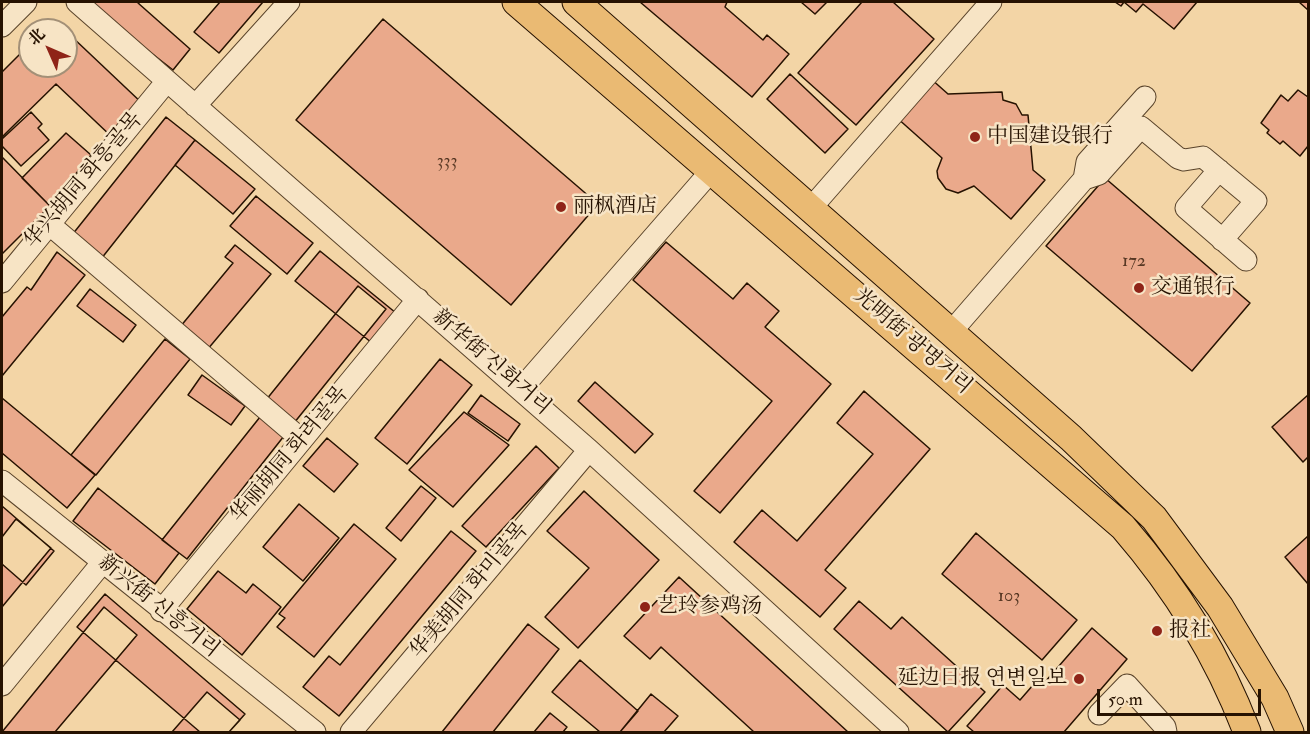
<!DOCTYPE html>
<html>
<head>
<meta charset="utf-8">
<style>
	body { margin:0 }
	#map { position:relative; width:1310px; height:734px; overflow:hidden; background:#f3d5a6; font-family:"IM FELL Double Pica","Noto Serif SC",serif }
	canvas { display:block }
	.frame { position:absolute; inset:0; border:3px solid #261201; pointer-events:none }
	.north { position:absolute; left:18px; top:18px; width:60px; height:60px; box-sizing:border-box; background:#f7e4c5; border:2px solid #a39077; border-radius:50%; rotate:315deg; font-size:16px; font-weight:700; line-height:24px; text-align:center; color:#261201 }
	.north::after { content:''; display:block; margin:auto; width:21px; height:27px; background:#8f2418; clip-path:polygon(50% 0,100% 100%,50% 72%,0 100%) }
	.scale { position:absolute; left:1097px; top:689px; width:164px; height:27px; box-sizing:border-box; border:3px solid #261201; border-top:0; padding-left:8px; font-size:18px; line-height:21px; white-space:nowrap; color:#261201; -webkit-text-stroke:4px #f7e4c5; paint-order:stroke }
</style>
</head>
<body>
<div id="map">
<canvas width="1310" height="734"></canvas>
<div class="frame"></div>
<div class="north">北</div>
<div class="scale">50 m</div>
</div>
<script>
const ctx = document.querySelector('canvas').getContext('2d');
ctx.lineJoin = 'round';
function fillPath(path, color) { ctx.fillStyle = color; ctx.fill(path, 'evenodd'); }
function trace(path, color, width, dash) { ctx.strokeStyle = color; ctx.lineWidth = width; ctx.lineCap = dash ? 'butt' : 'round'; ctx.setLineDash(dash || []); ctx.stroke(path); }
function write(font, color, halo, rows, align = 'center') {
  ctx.font = font + ' "IM FELL Double Pica","Noto Serif SC","Noto Serif KR",serif'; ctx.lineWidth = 5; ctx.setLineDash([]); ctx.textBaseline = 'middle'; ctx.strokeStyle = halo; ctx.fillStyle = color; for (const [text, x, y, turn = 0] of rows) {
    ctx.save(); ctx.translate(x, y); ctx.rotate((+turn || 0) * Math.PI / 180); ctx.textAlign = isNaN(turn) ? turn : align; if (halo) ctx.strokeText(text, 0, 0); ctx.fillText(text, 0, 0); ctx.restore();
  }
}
const building = new Path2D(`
	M86,2H140L138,3L190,49L173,70Z
	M220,2H263L219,53L194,32Z
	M640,2H727L725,7L763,40L767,35L789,54L752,97Z
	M801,2H827L815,14Z
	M862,2H893L934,39L856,125L798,73Z
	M1115,2H1197L1174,29L1143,4L1136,12L1124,2L1121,6Z
	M1299,2H1308V10Z
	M383,19L598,204L511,305L296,120Z
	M66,34L70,35L144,105L113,138L56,84L2,137V72L30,44V66H66Z
	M790,74L848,129L825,153L767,99Z
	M930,78L948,94L1002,92L1003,100L1016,104L1022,115H1028L1033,170L1045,180L1011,219L974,186L958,193L946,189L938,178L937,171L942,158L896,117Z
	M1298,90L1308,97V146L1300,156L1283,141L1280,144L1267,133L1269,130L1261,123L1281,95L1288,101Z
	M31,112L42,124L38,128L49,140L21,166L2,146V139Z
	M166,117L195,140L101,259L72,235Z
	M66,133L91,155L50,206L22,178Z
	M195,140L255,189L233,214L175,165Z
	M2,157L50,206L2,254Z
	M1105,178L1250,303L1192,371L1046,246Z
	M256,196L313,243L287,274L230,226Z
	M666,242L733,299L747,283L779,311L765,327L831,384L720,513L694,491L772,401L633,280Z
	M235,245L271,274L207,350L180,327L233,263L225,257Z
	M320,251L396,313L372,343L295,281Z
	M57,252L85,275L2,376V317L27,287L31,290Z
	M358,286L386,309L294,423L266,400Z
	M90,289L136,325L123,342L77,306Z
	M165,339L190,359L96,475L71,455Z
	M440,359L472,385L407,464L375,438Z
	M202,375L245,406L231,425L188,395Z
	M595,382L653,434L635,453L578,401Z
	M864,391L930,449L825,570L846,588L820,617L734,542L762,510L797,541L873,454L837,423Z
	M481,395L520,424L508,441L468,413Z
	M1308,395V457L1303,462L1272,427Z
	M2,398L95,475L67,508L2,453Z
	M464,412L509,445L453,507L409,470Z
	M260,417L284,436L187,559L162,540Z
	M327,438L358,464L334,492L303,466Z
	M536,446L559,468L486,547L462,526Z
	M421,486L436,498L401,541L386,528Z
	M98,488L179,553L155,584L73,521Z
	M584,491L659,560L578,648L545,617L589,568L547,531Z
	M299,504L339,538L303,581L263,547Z
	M2,506L54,551L26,585L2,564Z
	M16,519L51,548L2,607V537Z
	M354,524L396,559L314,657L277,627L285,618L279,614Z
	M451,531L476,551L339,716L303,687L329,656L340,665Z
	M976,533L1077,620L1042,660L942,574Z
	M1308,536V584L1285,557Z
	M218,571L246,593L253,584L281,607L242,655L187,609Z
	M679,577L848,732H754L661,647L650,659L624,636Z
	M105,594L245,714L229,732H200L77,627Z
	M859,601L891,629L902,617L985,692L948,732L834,629Z
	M104,607L137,635L55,732H2Z
	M528,624L559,649L493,732H442Z
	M1092,628L1127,659L1064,732H974L967,726L1003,685L1020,700L1040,677L1045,682Z
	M580,660L638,711L620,732H600L552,692Z
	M207,692L240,720L229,732H172Z
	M651,694L678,716L664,732H620Z
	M550,713L567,727L563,732H534Z`);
fillPath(building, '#eaa98b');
trace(building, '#261201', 1.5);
const minor = new Path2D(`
	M77,2L589,450L898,732
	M2,26L26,2
	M195,106L289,2
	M1219,170L1186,208L1246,260
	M1084,179L1087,162L1145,97
	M811,208L991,2
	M49,224L302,440
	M2,282L167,81
	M951,332L1084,179L1099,174L1141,127L1178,158L1184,160L1203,157L1256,201L1222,240
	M521,389L712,170
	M2,481L315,732
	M161,611L418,299
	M2,685L102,563
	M1099,714L1127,685L1165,727L1166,732
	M351,732L589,450`);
const major = new Path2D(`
	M516,2L1123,527C1175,587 1219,658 1247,732
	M576,2L1071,438L1154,518L1220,607L1275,698L1290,732`);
trace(minor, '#59432a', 23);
trace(major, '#261201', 29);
trace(minor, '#f7e4c5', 21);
trace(major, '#eaba73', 27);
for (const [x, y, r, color] of [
	[975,137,6,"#8f2418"],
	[561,207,6,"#8f2418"],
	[1139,288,6,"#8f2418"],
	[645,607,6,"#8f2418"],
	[1157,631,6,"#8f2418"],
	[1079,679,6,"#8f2418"]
]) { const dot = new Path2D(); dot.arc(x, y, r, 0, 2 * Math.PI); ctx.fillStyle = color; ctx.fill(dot); trace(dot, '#f7e4c5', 2); }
write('18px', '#573824', null, [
	["333",447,162],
	["172",1134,262],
	["103",1009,597]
]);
write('21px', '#261201', '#f7e4c5', [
	["中国建设银行",987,137],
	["丽枫酒店",573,207],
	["交通银行",1151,288],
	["艺玲参鸡汤",657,607],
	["报社",1169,631],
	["延边日报 연변일보",1067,679,"right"]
], 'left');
write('21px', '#261201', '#f7e4c5', [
	["华兴胡同 화흥골목",84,181,-50],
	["光明街 광명거리",912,342,41],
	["新华街 신화거리",491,363,41],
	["华丽胡同 화려골목",290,455,-50],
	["华美胡同 화미골목",470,591,-50],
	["新兴街 신흥거리",158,607,39]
]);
</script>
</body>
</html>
